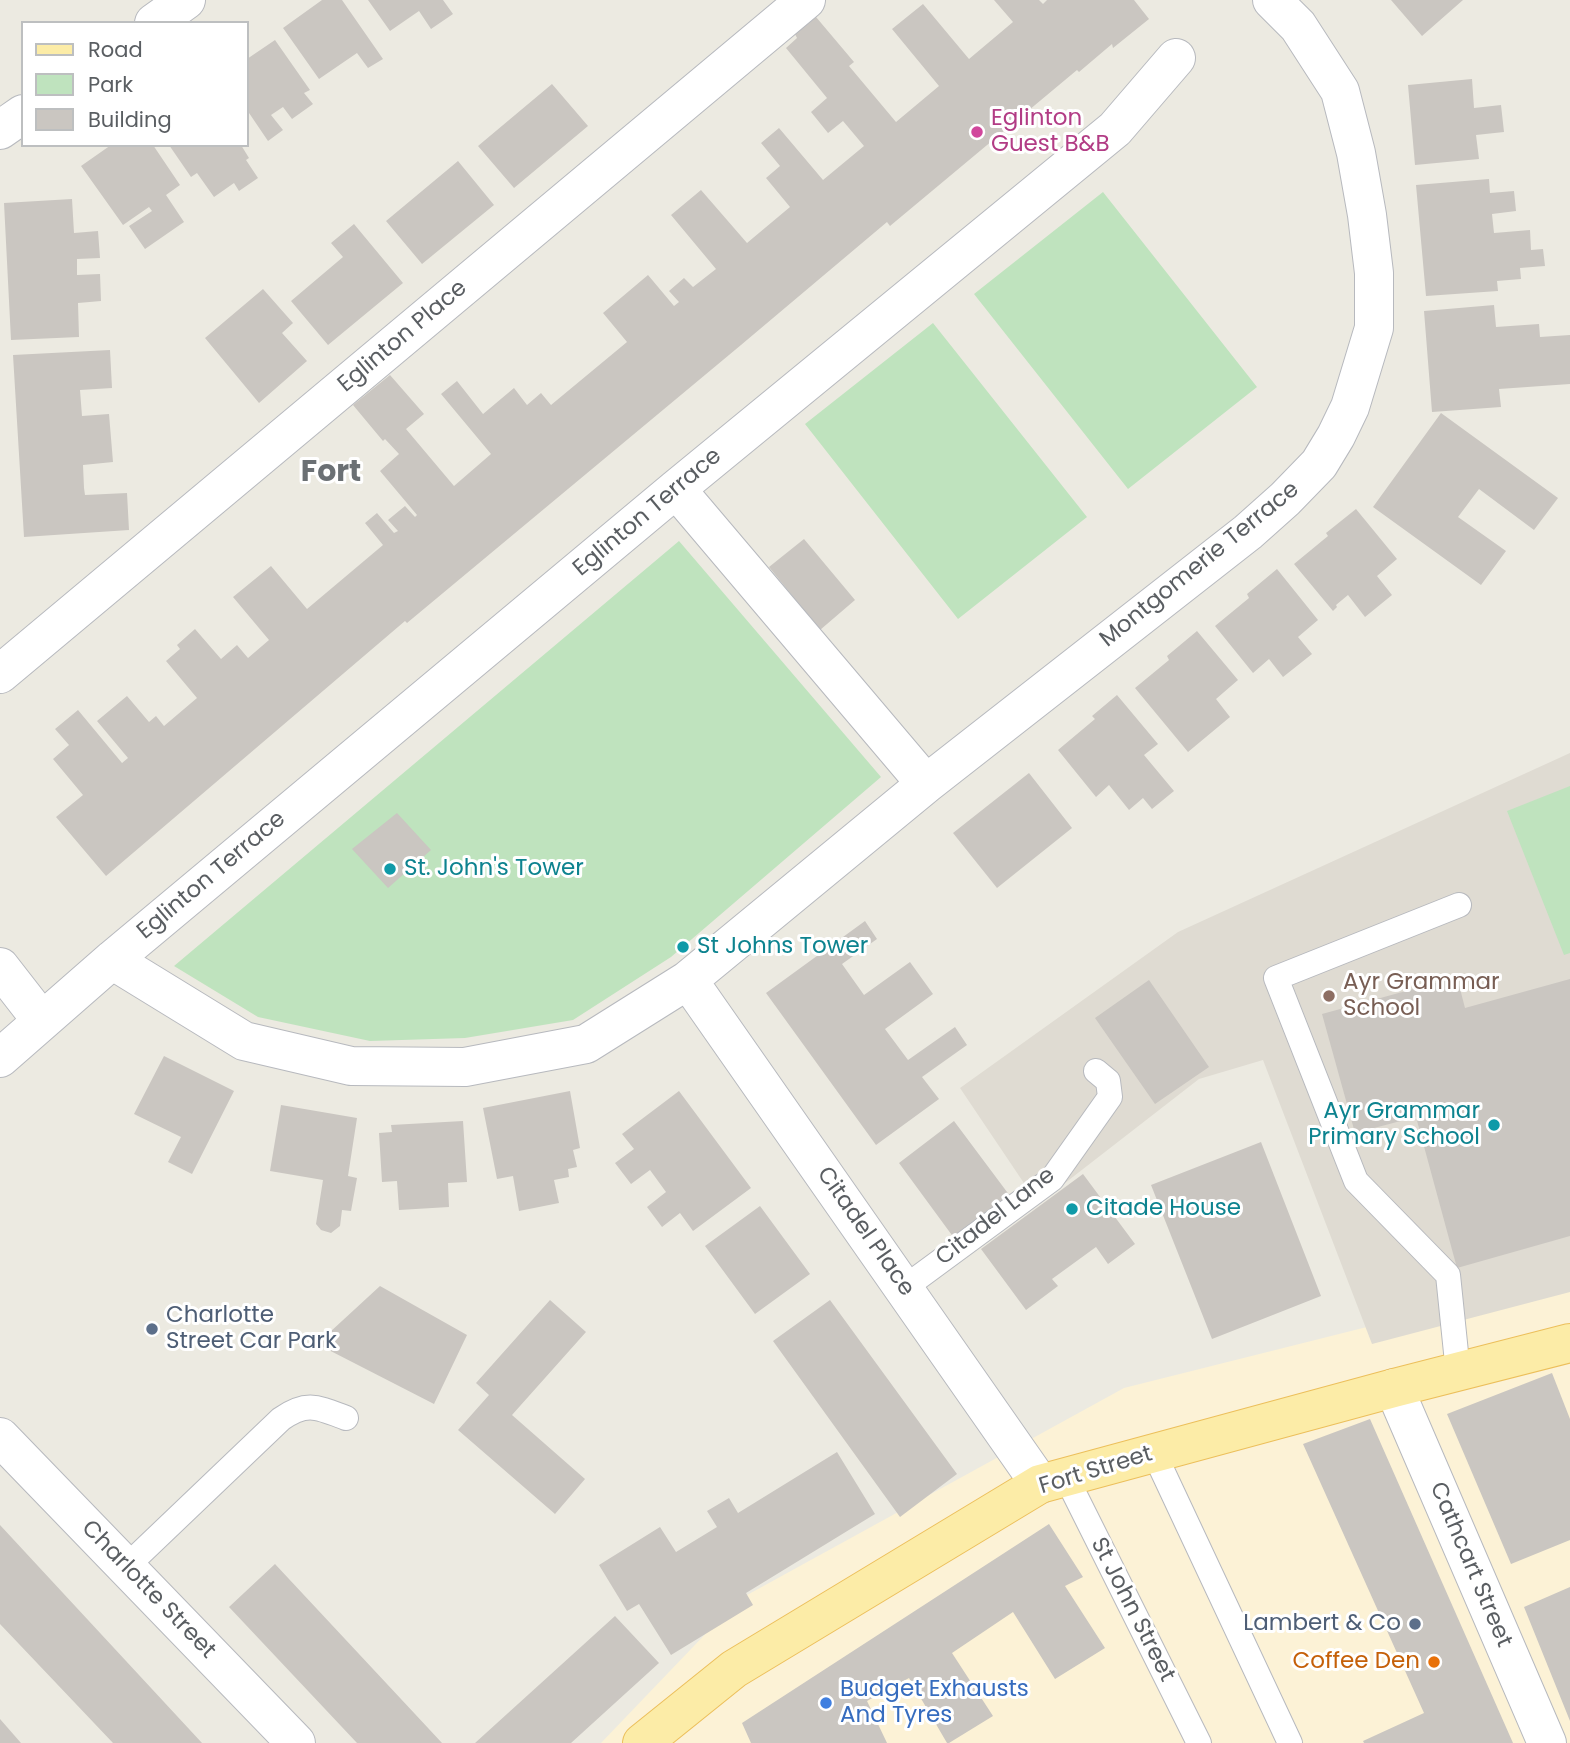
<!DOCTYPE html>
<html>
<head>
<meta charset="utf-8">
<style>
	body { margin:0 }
	#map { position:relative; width:1570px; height:1743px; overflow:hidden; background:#eceae1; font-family:Poppins,sans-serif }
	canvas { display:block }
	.legend { position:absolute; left:21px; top:21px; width:228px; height:126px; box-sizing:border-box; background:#fff; border:2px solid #bdbfc0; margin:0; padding:9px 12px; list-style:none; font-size:21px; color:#5a5e62 }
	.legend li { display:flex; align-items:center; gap:14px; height:35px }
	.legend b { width:35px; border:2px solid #bdbfc0 }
</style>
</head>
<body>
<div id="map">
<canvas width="1570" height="1743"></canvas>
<ul class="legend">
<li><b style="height:9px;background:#fceca7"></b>Road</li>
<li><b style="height:19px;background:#bfe3be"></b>Park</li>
<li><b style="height:19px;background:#cac6c1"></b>Building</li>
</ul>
</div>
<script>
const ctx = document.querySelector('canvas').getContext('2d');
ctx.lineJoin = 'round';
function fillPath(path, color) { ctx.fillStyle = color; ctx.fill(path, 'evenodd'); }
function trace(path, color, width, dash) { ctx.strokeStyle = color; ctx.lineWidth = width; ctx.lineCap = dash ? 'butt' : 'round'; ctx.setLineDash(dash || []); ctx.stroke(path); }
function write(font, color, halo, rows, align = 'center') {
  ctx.font = font + ' Poppins,sans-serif'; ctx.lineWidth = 6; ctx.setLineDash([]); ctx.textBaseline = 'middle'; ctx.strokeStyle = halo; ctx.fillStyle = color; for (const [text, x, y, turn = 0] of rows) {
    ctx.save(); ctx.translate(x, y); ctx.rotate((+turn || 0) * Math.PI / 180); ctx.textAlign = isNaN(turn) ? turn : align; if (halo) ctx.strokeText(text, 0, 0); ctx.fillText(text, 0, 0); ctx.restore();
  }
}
fillPath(new Path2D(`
	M1570,1276V1743H601L738,1600L1124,1388Z`), '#fcf2d6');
fillPath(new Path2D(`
	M1570,753V1292L1372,1344L1263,1060L1199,1079L1038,1204L960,1088L1178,932Z`), '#dfdbd2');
fillPath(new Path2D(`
	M1103,192L1257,387L1128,489L974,294Z
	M933,323L1087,517L958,619L805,424Z
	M679,541L881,777L671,957L573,1020L465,1038L370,1041L258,1017L174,966Z
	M1570,786V953L1564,955L1507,811Z`), '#bfe3be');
fillPath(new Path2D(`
	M322,0H342L383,59L368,68L357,53L319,79L283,28Z
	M368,0H443L453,14L431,29L419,11L390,31Z
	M994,0H1039L1043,4L1047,0H1134L1149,19L1113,48L1112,44L1079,72L1077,70L890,226L887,222L741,345L407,623L405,621L106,876L56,817L83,795L53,759L69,745L55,729L78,710L122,763L128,758L97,721L127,696L149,722L156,716L164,726L197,698L166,661L180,649L177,645L195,629L221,659L237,645L248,658L269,640L233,597L271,566L307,609L383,545L365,523L377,513L394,533L398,531L388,520L405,506L415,517L417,515L380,471L399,454L385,439L383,441L353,405L390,375L424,414L406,429L454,486L491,454L441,394L457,381L483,414L514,388L527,405L541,393L551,405L627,342L603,313L648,275L674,306L679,302L669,291L684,278L693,287L716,269L671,215L701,190L747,243L790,207L766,178L780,166L761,143L779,128L823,180L864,146L843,121L828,133L811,112L827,98L786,48L797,38L795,34L816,17L854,62L849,66L896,122L939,86L892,29L923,4L969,59L1013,22Z
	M1391,0H1463L1422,36Z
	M275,40L310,90L304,93L313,104L292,119L283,107L271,115L283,130L268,141L247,110V59Z
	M1472,79L1474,108L1501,105L1504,132L1476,135L1479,159L1415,165L1408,85Z
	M552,84L588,126L514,188L478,146Z
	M111,145H153L180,185L166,195L184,222L145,249L129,226L152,211L149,207L123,225L81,166Z
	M169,145H241L249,158L246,160L258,178L239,191L234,183L214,197L197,173L191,177Z
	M458,161L494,205L422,264L386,221Z
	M1489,179L1490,193L1514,191L1516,211L1492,214L1494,233L1530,230L1531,250L1543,249L1545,266L1520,268L1521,279L1497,281L1498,291L1426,296L1416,185Z
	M72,199L74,233L98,231L100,258L77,259V275L100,274L101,301L78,303L79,337L11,340L4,203Z
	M354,224L403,283L328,345L291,301L343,257L331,243Z
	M263,289L293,323L282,333L307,361L259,403L205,338Z
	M1494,305L1496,327L1539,324L1540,337L1570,335V384L1499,389L1501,407L1432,412L1424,311Z
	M110,350L112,388L80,390L82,416L109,414L113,462L83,465L84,488L85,495L127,493L129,530L24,537L13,355Z
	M1441,413L1558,498L1534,530L1479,489L1458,517L1506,551L1481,585L1373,507Z
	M1356,509L1397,559L1377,576L1392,595L1365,617L1348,595L1336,605L1337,607L1333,611L1294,564L1328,536L1326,533Z
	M804,539L855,600L820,630L769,567Z
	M1277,569L1318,620L1298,637L1312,654L1283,677L1269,659L1253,673L1215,626L1249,598L1247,594Z
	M1197,631L1238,680L1216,699L1230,717L1188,752L1135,688L1169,660L1167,656Z
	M1117,695L1158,744L1144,755L1174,791L1152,809L1143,798L1129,810L1109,785L1096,797L1058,750L1095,719L1092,716Z
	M1029,773L1072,828L997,888L953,833Z
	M397,813L431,850L388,888L352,849Z
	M865,921L877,939L842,964L864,995L910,962L933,994L885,1029L908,1060L955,1027L967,1045L922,1077L939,1099L876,1145L766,993Z
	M1457,977L1465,1008L1570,979V1236L1457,1268L1416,1117L1355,1133L1322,1014Z
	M1149,980L1209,1067L1155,1104L1095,1018Z
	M164,1056L234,1091L192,1174L168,1162L181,1137L134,1114Z
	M570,1091L580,1148L573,1150L577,1167L568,1169L569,1177L554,1180L559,1203L519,1211L513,1176L497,1179L483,1108Z
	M679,1091L751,1188L693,1231L680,1213L662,1227L647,1207L666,1192L650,1170L631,1184L615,1163L634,1149L622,1134Z
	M281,1105L357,1118L348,1176L357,1178L351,1211L342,1210L340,1226L331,1233L321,1230L316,1224L323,1180L270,1171Z
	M463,1121L467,1182L448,1183L449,1207L399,1210L397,1181L382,1182L379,1133L392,1132L391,1125Z
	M954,1121L1010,1196L954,1238L899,1163Z
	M1261,1142L1321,1296L1212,1339L1151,1185Z
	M1083,1174L1135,1244L1108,1264L1096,1247L1052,1279L1058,1286L1026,1310L981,1249Z
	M760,1206L810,1274L755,1314L705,1246Z
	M380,1286L467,1335L434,1404L317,1344Z
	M550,1300L586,1332L512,1415L585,1479L555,1514L458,1430L489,1395L476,1383Z
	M830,1300L957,1474L900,1517L773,1341Z
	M1552,1373L1570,1419V1540L1511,1564L1447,1414Z
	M1370,1419L1513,1743H1364L1363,1741L1424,1713L1303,1444Z
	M837,1452L875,1514L746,1593L753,1605L671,1655L639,1604L627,1611L599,1565L660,1527L676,1552L717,1527L707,1511L729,1498L738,1513Z
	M1049,1524L1083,1577L1065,1586L1105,1648L1055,1679L1013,1612L952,1653L993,1716L949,1743H947L909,1678L867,1701L887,1743H751L742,1723Z
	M0,1525L202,1743H113L0,1624Z
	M275,1564L415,1714L442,1743H357L229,1607Z
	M1570,1587V1721L1524,1607Z
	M615,1616L659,1663L571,1743H475Z
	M0,1719L21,1743H0Z`), '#cac6c1');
const lane = new Path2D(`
	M904,1288L1052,1179L1110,1097L1108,1081L1096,1071
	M1458,1372L1448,1275L1356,1181L1276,978L1459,905
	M1154,1453L1290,1743
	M1066,1477L1199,1743
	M126,1567L281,1419C307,1401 317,1407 346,1418`);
const street = new Path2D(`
	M154,23L186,0
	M0,130L23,114
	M676,489L926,784
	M0,674L806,0
	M112,960L244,1041L351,1066L465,1067L586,1044L688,980L926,784L1248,532L1285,499L1319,464L1336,436L1350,407L1374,328V273L1367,215L1356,153L1340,91L1298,26L1272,0
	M0,967L42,1021
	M688,980L1040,1484
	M0,1058L112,960L676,489L1115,129L1176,58
	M1394,1388L1547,1743
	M0,1437L296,1743`);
const primary = new Path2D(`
	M642,1743L734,1669L1040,1484L1394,1388L1570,1343`);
trace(lane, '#b7b9be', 26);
trace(street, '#b7b9be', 40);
trace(primary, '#ecbf5b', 40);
trace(lane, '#fff', 24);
trace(street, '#fff', 38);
trace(primary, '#fceca7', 38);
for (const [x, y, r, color] of [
	[977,132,7,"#d1479c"],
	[390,869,7,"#0f9aa8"],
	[683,947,7,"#0f9aa8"],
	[1329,996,7,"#8d6e63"],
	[1494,1125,7,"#0f9aa8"],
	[1072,1209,7,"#0f9aa8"],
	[152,1329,7,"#5c6f8a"],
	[1415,1624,7,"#5c6f8a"],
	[1434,1662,7,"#e8710a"],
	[826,1703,7,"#3f7fe0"]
]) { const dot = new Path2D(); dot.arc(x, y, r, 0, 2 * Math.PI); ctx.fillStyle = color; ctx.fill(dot); trace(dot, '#fff', 2.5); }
write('23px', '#b23c85', '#fff', [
	["Eglinton",991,119],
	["Guest B&B",991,145]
], 'left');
write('23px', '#5a5e62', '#fff', [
	["Eglinton Place",403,337,-40],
	["Eglinton Terrace",648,513,-40],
	["Montgomerie Terrace",1200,565,-39],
	["Eglinton Terrace",212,876,-40],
	["Citadel Lane",996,1217,-38],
	["Citadel Place",865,1232,55],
	["Fort Street",1096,1471,-17],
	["Cathcart Street",1470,1565,67],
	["Charlotte Street",148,1590,46],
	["St John Street",1132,1610,63]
]);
write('23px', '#0d838f', '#fff', [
	["St. John's Tower",404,869],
	["St Johns Tower",697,947],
	["Ayr Grammar",1480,1112,"right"],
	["Primary School",1480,1138,"right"],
	["Citade House",1086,1209]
], 'left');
write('23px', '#785e54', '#fff', [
	["Ayr Grammar",1343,983],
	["School",1343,1009]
], 'left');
write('23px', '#4e5e75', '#fff', [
	["Charlotte",166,1316],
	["Street Car Park",166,1342],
	["Lambert & Co",1401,1624,"right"]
], 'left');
write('23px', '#c56008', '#fff', [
	["Coffee Den",1420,1662]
], 'right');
write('23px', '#366cbe', '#fff', [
	["Budget Exhausts",840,1690],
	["And Tyres",840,1716]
], 'left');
write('bold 30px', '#6b7074', '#fff', [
	["Fort",331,473]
]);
</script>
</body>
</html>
